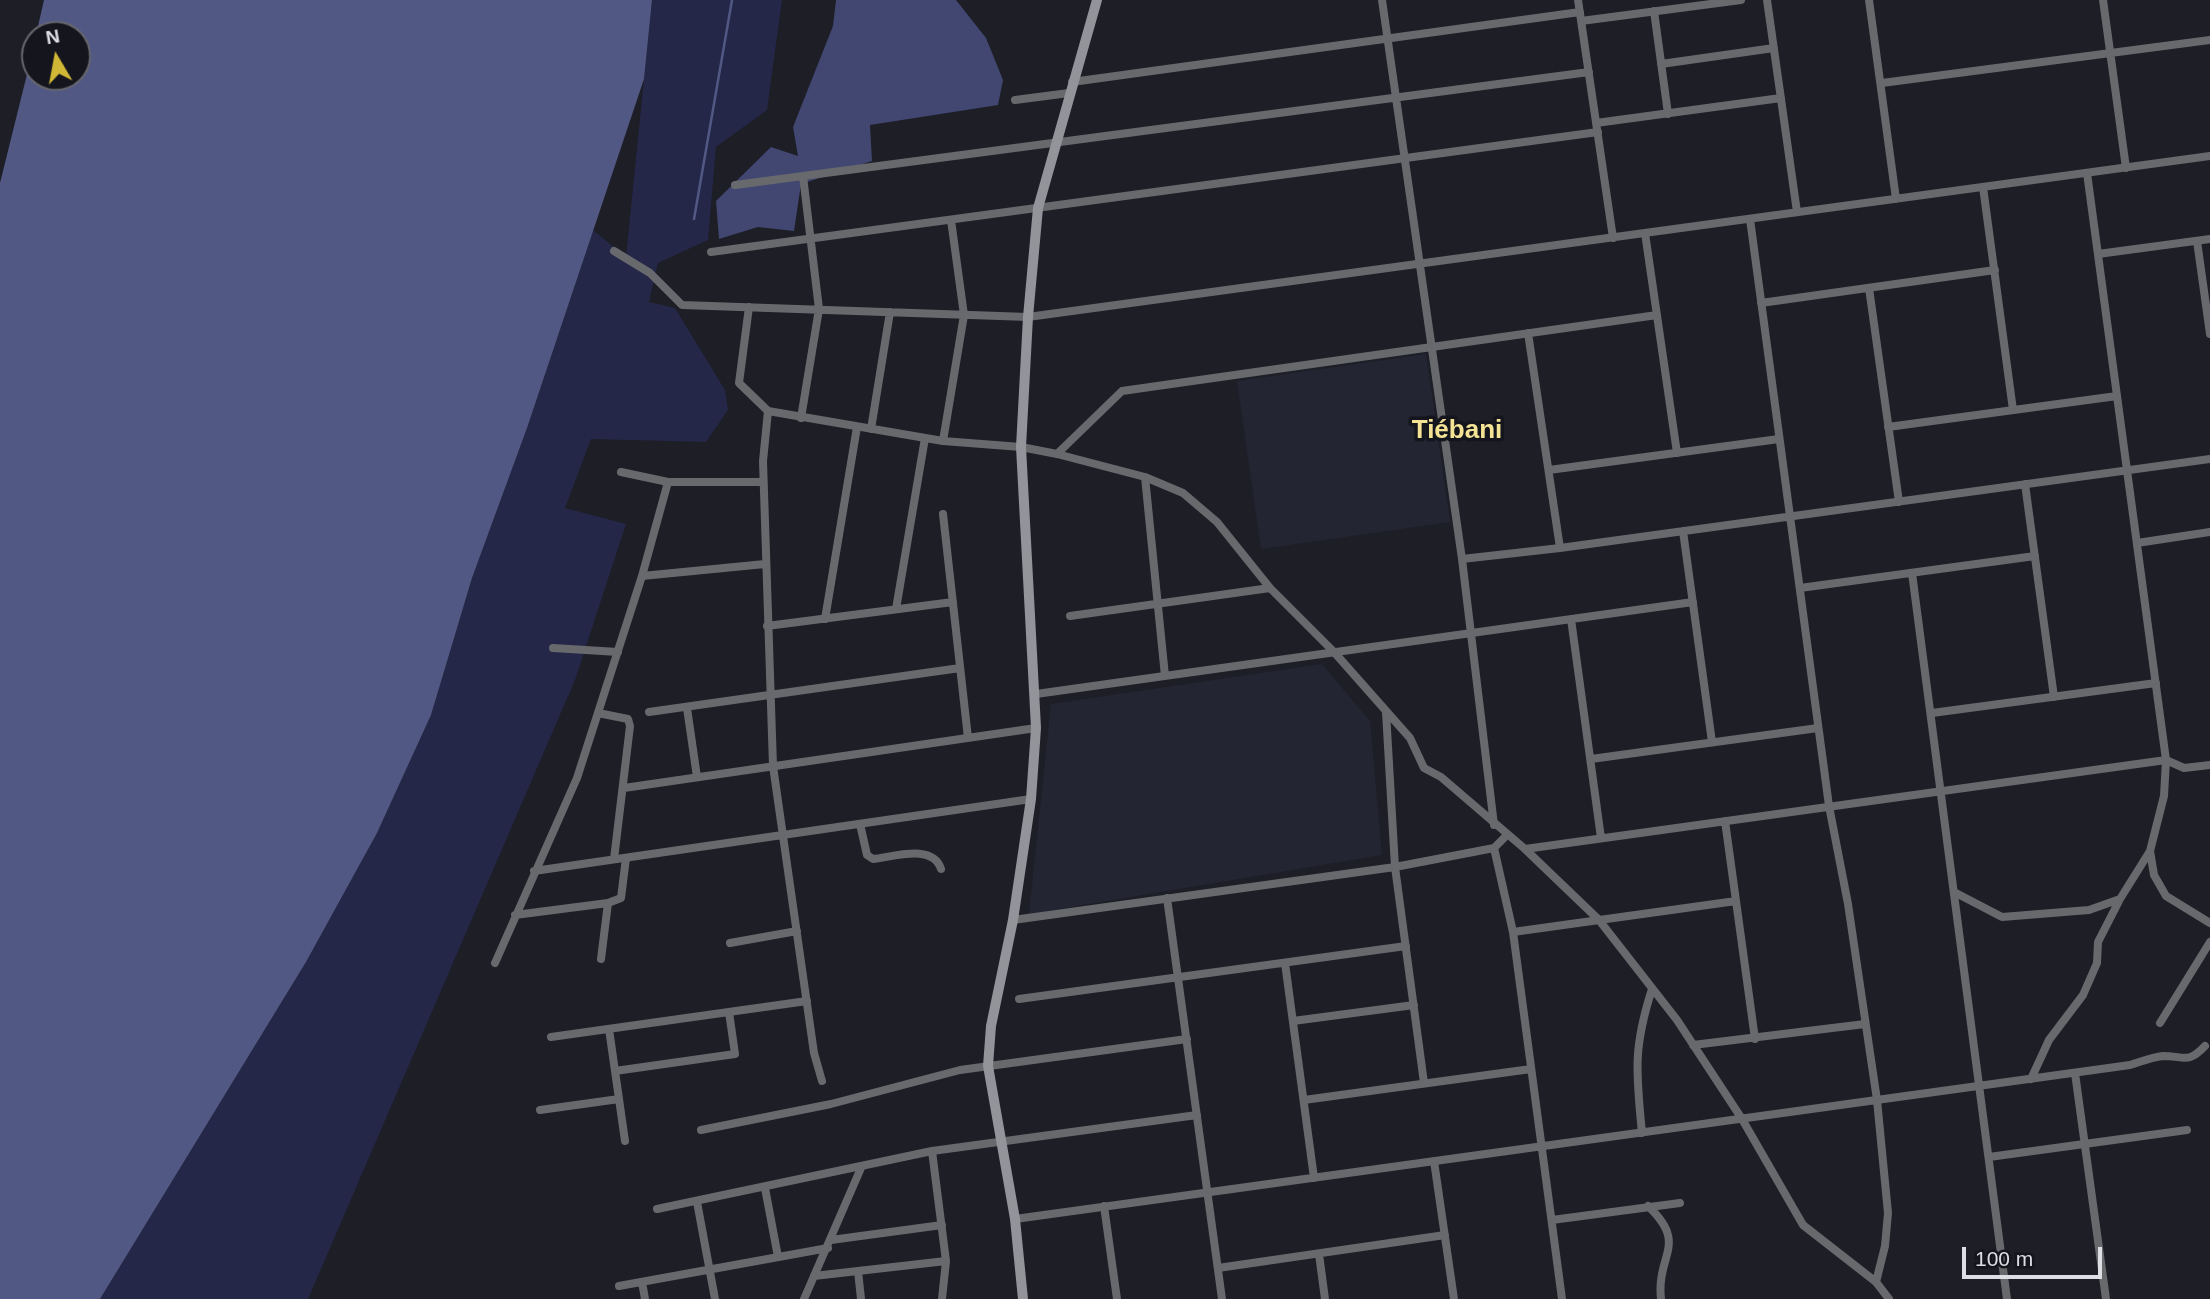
<!DOCTYPE html>
<html>
<head>
<meta charset="utf-8">
<style>
	body { margin:0 }
	#map { position:relative; width:2210px; height:1299px; overflow:hidden; background:#1d1e26; font-family:Helvetica,sans-serif }
	canvas { display:block }
	.north { position:absolute; left:21px; top:21px; width:70px; height:70px; box-sizing:border-box; background:#14151d; border:2px solid #65666d; border-radius:50%; rotate:350deg; font-size:19px; font-weight:700; line-height:28px; text-align:center; color:#dedfe4 }
	.north::after { content:''; display:block; margin:auto; width:24px; height:32px; background:#d1b736; clip-path:polygon(50% 0,100% 100%,50% 72%,0 100%) }
	.scale { position:absolute; left:1962px; top:1247px; width:140px; height:32px; box-sizing:border-box; border:4px solid #dedfe4; border-top:0; padding-left:9px; font-size:21px; line-height:24px; white-space:nowrap; color:#dedfe4; -webkit-text-stroke:5px #14151d; paint-order:stroke }
</style>
</head>
<body>
<div id="map">
<canvas width="2210" height="1299"></canvas>
<div class="north">N</div>
<div class="scale">100 m</div>
</div>
<script>
const ctx = document.querySelector('canvas').getContext('2d');
ctx.lineJoin = 'round';
function fillPath(path, color) { ctx.fillStyle = color; ctx.fill(path, 'evenodd'); }
function trace(path, color, width, dash) { ctx.strokeStyle = color; ctx.lineWidth = width; ctx.lineCap = dash ? 'butt' : 'round'; ctx.setLineDash(dash || []); ctx.stroke(path); }
function write(font, color, halo, rows, align = 'center') {
  ctx.font = font + ' Helvetica,sans-serif'; ctx.lineWidth = 7; ctx.setLineDash([]); ctx.textBaseline = 'middle'; ctx.strokeStyle = halo; ctx.fillStyle = color; for (const [text, x, y, turn = 0] of rows) {
    ctx.save(); ctx.translate(x, y); ctx.rotate((+turn || 0) * Math.PI / 180); ctx.textAlign = isNaN(turn) ? turn : align; if (halo) ctx.strokeText(text, 0, 0); ctx.fillText(text, 0, 0); ctx.restore();
  }
}
fillPath(new Path2D(`
	M1426,354L1450,522L1261,549L1237,381Z
	M1322,664L1370,721L1382,855L1029,914L1051,704Z`), '#232533');
fillPath(new Path2D(`
	M652,0H782L767,110L716,147L708,240L658,263L649,302L675,308L725,390L728,410L706,442L591,439L565,508L626,524L575,680L308,1299H100L306,962L377,833L431,715L472,578L527,428L593,230L626,257Z`), '#242747');
fillPath(new Path2D(`
	M836,0H956L986,38L1003,80L998,105L870,125L872,161L801,184L794,231L758,227L719,239L716,201L771,147L798,156L793,127L833,26Z`), '#414771');
fillPath(new Path2D(`
	M44,0H652L644,79L527,428L472,578L431,715L377,833L306,962L100,1299H0V183L35,42V77H77V35H36Z`), '#525884');
trace(new Path2D(`
	M694,219L732,0`), '#525884', 2.5);
trace(new Path2D(`
	M1382,0L1462,559L1494,825
	M1578,0L1613,238
	M1767,0L1797,212
	M1869,0L1896,199
	M2103,0L2126,168
	M1654,11L1668,114
	M1581,21L1741,0
	M1661,64L1774,48
	M1072,82L1580,12
	M1882,83L2210,40
	M1015,100L1069,93
	M1596,123L1781,98
	M2087,173L2166,760L2164,796L2150,851L2154,875L2166,896L2210,923
	M735,185L1589,72
	M1983,187L2013,410
	M1750,219L1829,806L1848,904L1877,1100L1888,1213L1885,1246L1876,1282
	M1645,233L1677,453
	M2197,241L2210,334
	M614,251L650,273L682,305L1028,317L2210,156
	M711,252L1598,132
	M2098,254L2210,239
	M1869,288L1899,502
	M1761,303L1995,270
	M749,307L739,383L768,411L943,441L1021,447L1057,454L1145,477L1183,493L1217,522L1270,588L1334,652L1410,738L1424,768L1441,777L1525,849L1599,920L1677,1020L1742,1119L1803,1225L1876,1282L1889,1299
	M1528,333L1560,548
	M768,411L763,461L773,766L814,1053L822,1081
	M801,418L819,309L803,176
	M1888,427L2117,396
	M871,429L890,312
	M943,441L964,315L951,220
	M1057,454L1122,391L1657,315
	M1549,470L1779,439
	M621,472L668,482H763
	M1145,477L1165,676
	M2025,484L2054,697
	M943,514L968,738
	M1683,531L1712,742
	M2137,543L2210,532
	M1462,559L1560,548L2210,459
	M1912,573L2007,1299
	M642,576L765,564
	M1800,588L2035,556
	M896,609L925,438
	M1070,616L1270,588
	M825,619L857,427
	M1571,619L1601,838
	M767,626L953,602
	M553,648L618,652
	M1036,694L1693,602
	M687,708L697,777
	M649,712L960,668
	M1386,712L1395,867L1424,1083
	M598,713L628,719L630,726L614,859
	M1932,713L2156,683
	M1591,759L1818,728
	M624,788L1036,728
	M1725,821L1755,1039
	M860,824L867,855L873,859C893,857 933,843 941,869
	M1494,848L1513,932L1562,1299
	M1525,849L2166,760L2184,768L2210,765
	M534,871L1031,799
	M1954,892L2002,917L2089,910L2120,899L2150,851
	M1167,898L1222,1299
	M515,915L608,903
	M1013,920L1395,867L1494,848L1507,835
	M1513,932L1736,901
	M730,943L797,931
	M601,959L608,903L621,898L626,858
	M495,963L577,778L642,576L668,482
	M1285,963L1314,1178
	M1019,999L1406,946
	M1293,1021L1414,1005
	M2160,1023L2210,942
	M609,1029L625,1141
	M551,1037L807,1001
	M1693,1045L1865,1024
	M615,1071L735,1054L729,1012
	M2075,1073L2106,1299
	M2031,1079L2049,1040L2083,995L2097,963L2098,942L2119,901
	M1304,1100L1531,1069
	M540,1110L619,1099
	M701,1130L831,1104L960,1070L1187,1039
	M1642,1133C1636,1072 1633,1048 1652,989
	M932,1151L946,1261L942,1299
	M1989,1157L2187,1130
	M1434,1161L1454,1299
	M765,1188L778,1257
	M697,1202L715,1299
	M1104,1206L1117,1299
	M1648,1206C1689,1245 1656,1254 1661,1299
	M657,1209L932,1151L1197,1115
	M1015,1219L2130,1065C2140,1062 2152,1057 2163,1056C2185,1056 2188,1064 2205,1046
	M1552,1220L1680,1203
	M831,1240L942,1225
	M1319,1254L1325,1299
	M1218,1268L1445,1235
	M858,1271L861,1299
	M814,1276L946,1261
	M642,1282L645,1299
	M619,1286L828,1248
	M804,1299L861,1168`), '#68696d', 8);
trace(new Path2D(`
	M1023,1299L1015,1219L988,1066L991,1026L1013,920L1031,799L1036,728L1021,447L1028,317L1038,208L1097,0`), '#92949a', 10);
write('bold 26px', '#f5e395', '#14151d', [
	["Tiébani",1457,431]
]);
</script>
</body>
</html>
